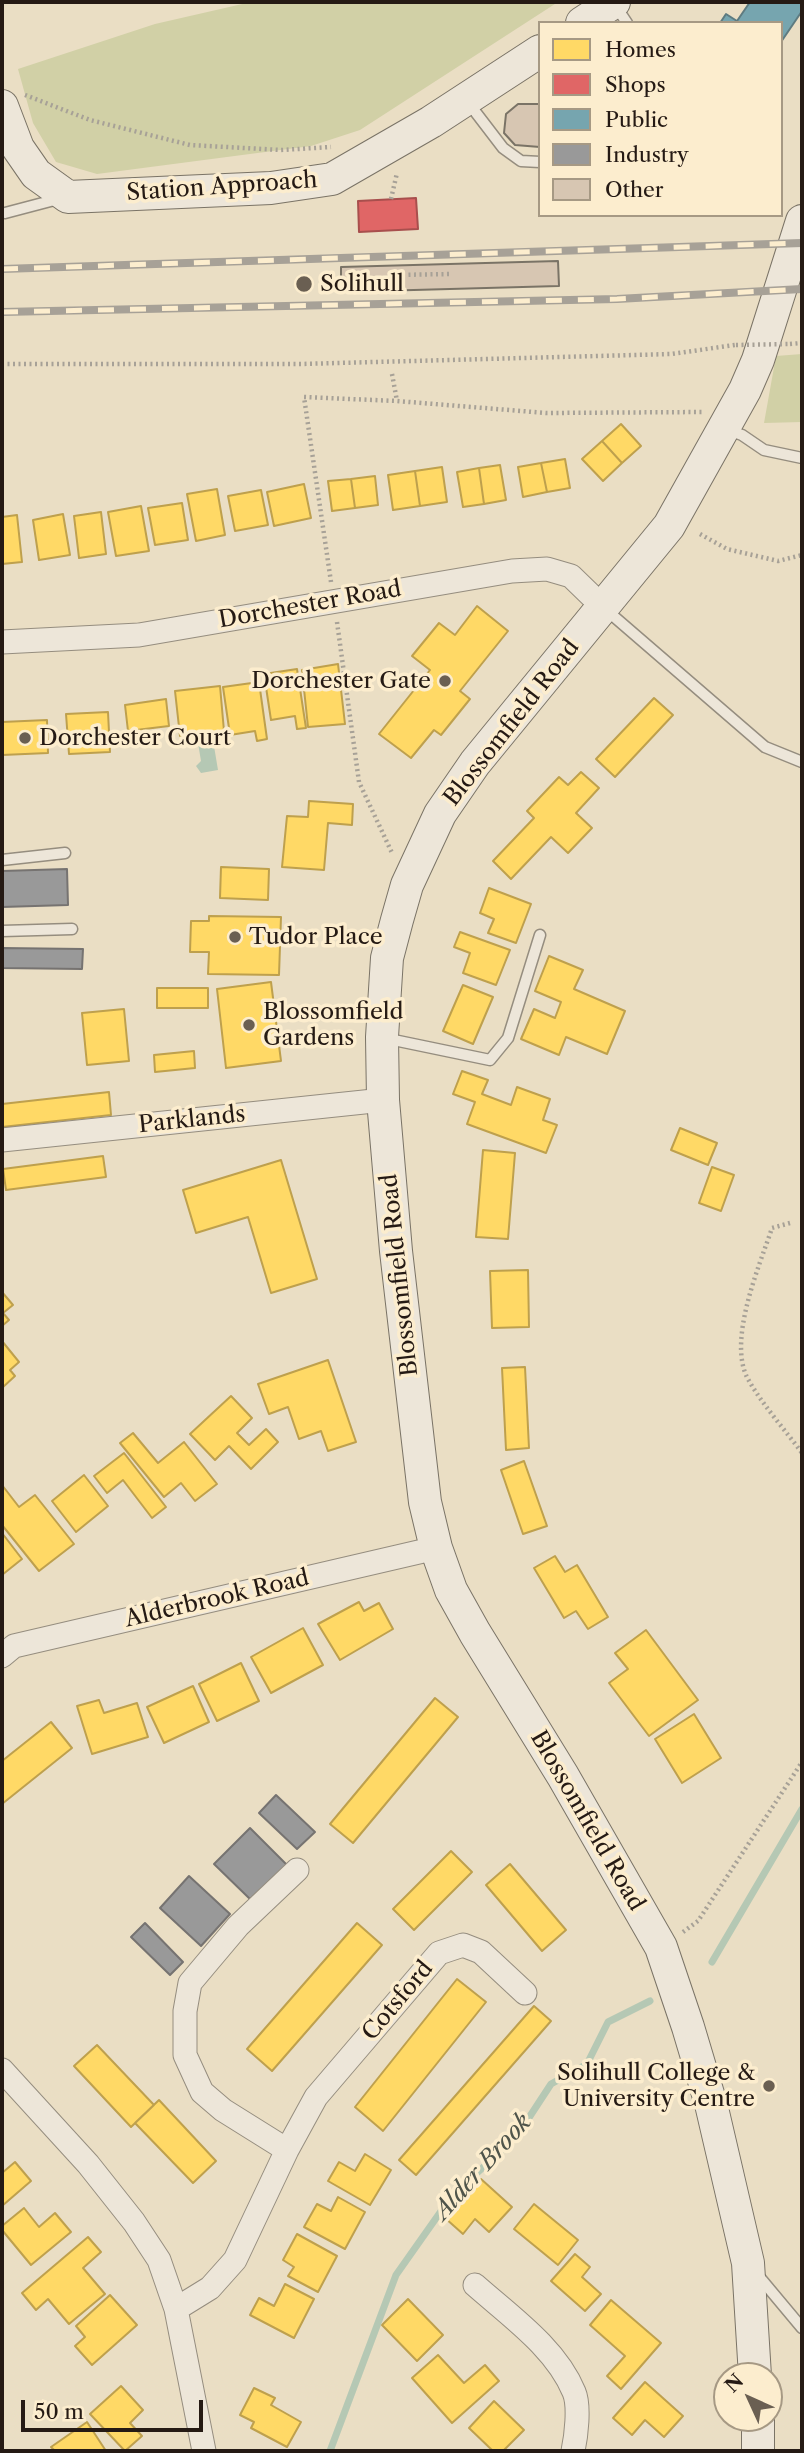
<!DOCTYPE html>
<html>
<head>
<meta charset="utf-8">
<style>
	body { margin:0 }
	#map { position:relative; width:804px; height:2453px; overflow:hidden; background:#eadec4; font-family:"Libre Caslon Text",serif }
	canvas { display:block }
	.frame { position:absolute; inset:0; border:4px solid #251a14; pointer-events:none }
	.legend { position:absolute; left:538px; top:21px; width:245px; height:196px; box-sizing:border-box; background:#fcedce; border:2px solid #a69984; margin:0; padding:9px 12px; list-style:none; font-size:21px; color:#251a14 }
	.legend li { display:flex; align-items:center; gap:14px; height:35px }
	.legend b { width:35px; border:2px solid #a69984 }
	.north { position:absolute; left:713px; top:2362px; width:70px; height:70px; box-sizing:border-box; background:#fcedce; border:2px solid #a69984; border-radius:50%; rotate:315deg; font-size:19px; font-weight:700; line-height:28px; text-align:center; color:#251a14 }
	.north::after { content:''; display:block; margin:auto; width:24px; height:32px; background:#6a5f52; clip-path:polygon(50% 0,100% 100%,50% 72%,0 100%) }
	.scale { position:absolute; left:21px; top:2400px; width:182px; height:32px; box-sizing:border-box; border:4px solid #251a14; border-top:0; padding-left:9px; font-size:21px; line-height:24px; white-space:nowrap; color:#251a14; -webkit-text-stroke:5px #fcedce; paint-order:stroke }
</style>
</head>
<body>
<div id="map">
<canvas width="804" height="2453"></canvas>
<div class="frame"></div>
<ul class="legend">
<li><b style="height:19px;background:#ffd966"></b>Homes</li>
<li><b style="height:19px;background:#e06666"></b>Shops</li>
<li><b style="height:19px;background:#76a5af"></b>Public</li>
<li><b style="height:19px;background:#999"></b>Industry</li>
<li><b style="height:19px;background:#d7c6b2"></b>Other</li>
</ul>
<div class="north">N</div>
<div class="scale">50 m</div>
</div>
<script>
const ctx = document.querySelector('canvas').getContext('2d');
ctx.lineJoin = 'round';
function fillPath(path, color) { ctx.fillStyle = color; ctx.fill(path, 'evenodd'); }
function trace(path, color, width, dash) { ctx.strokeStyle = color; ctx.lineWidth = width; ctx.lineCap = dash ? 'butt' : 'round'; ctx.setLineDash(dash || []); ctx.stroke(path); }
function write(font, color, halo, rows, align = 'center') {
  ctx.font = font + ' "Libre Caslon Text",serif'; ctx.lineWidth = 7; ctx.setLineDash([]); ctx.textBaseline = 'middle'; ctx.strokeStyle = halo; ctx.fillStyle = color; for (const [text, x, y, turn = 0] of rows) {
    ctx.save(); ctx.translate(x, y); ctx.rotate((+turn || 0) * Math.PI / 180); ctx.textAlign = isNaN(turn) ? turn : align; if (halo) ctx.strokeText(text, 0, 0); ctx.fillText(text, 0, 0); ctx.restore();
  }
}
fillPath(new Path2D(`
	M251,2H558L360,130L311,146L97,174L56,162L33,123L18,69L155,24Z
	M802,354V422L764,423L776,356Z`), '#d1d0a6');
fillPath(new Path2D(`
	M213,740L218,770L201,773L196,766L201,761L198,743Z`), '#b5c8b4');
const homes = new Path2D(`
	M621,424L641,446L622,463L602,441Z
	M602,441L622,463L603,481L582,459Z
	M565,459L570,488L547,492L541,463Z
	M541,463L547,492L523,497L518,467Z
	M500,465L506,500L484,504L479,468Z
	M442,467L447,502L420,506L415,471Z
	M479,468L484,504L463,507L457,472Z
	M415,471L420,506L393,510L388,475Z
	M375,476L378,505L355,508L351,479Z
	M351,479L355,508L332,511L328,481Z
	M304,484L311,518L274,526L267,492Z
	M217,489L225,535L196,541L187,494Z
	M261,490L268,525L235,531L228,496Z
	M182,503L188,540L155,545L148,508Z
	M141,506L149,551L116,556L108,512Z
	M101,512L106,554L79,558L74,516Z
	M63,514L70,555L39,560L33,520Z
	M17,515L22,562L2,564V517Z
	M477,606L508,631L460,691L470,699L441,735L434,730L411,758L379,734L430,670L412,656L439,623L455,635Z
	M338,664L345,724L308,727L302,670Z
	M297,669L306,728L297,729L295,716L271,720L264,674Z
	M259,682L267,739L257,741L255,731L230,735L223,687Z
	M220,686L224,731L180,736L175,691Z
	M654,698L673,715L615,777L596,759Z
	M166,699L169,726L128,731L125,705Z
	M108,712L110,752L69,754L66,714Z
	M47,720L48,753L2,755V722Z
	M581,772L599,788L576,813L592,828L568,853L551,837L511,879L493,861L534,818L527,811L559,777L568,785Z
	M309,801L353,804L352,825L328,823L324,870L282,867L287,816L308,817Z
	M221,867L269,869L268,900L220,898Z
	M489,888L531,904L516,943L488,933L494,919L480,913Z
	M209,916L281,917L279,975L208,974L209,952H190L191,921H209Z
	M460,932L510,950L496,985L463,973L470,953L454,947Z
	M549,956L583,970L574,989L625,1011L607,1054L566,1037L559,1055L521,1039L534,1009L555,1018L561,1002L535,991Z
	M271,982L281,1061L226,1068L217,989Z
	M463,985L493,997L473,1044L443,1031Z
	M157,988H208V1008H157Z
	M124,1009L129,1061L87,1065L82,1013Z
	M194,1051L195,1068L155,1072L154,1055Z
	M462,1071L488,1080L482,1094L511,1105L517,1087L550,1099L543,1120L557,1125L546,1153L467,1124L475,1102L453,1094Z
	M109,1092L111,1115L2,1127V1104Z
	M680,1128L717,1143L708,1165L671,1150Z
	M483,1150L515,1153L508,1239L476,1237Z
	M103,1156L106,1177L6,1190L3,1169Z
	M281,1160L317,1279L271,1293L248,1217L196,1233L183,1190Z
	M712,1167L734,1175L721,1211L699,1203Z
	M528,1270L529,1327L492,1328L490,1271Z
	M2,1292L13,1305L3,1313L9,1320L2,1326Z
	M2,1341L19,1362L10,1370L15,1376L2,1388Z
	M328,1360L356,1442L328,1451L321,1431L299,1439L288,1407L269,1414L258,1384Z
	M525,1367L529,1448L506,1450L502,1368Z
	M231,1396L252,1418L237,1433L249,1445L266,1429L278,1442L251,1469L229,1446L215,1460L190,1434Z
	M133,1433L158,1463L184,1442L217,1484L195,1501L181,1483L164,1497L120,1443Z
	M124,1453L166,1507L152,1518L123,1480L107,1493L94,1476Z
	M524,1461L547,1526L523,1534L501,1470Z
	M84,1475L108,1506L76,1532L52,1501Z
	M2,1485L19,1507L35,1495L74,1544L39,1571L2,1525Z
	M2,1533L22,1559L2,1575Z
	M555,1556L565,1572L577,1565L608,1617L588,1629L576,1611L564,1618L534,1568Z
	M359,1602L364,1611L379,1603L393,1629L340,1660L318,1624Z
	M303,1628L323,1665L271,1693L251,1657Z
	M646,1630L698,1700L649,1736L609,1683L628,1669L615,1653Z
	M241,1663L259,1701L217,1721L199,1684Z
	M193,1686L209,1722L164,1743L147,1707Z
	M435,1698L458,1717L353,1843L330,1824Z
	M99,1700L104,1713L137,1703L148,1737L92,1754L77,1706Z
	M694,1714L721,1758L682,1783L655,1739Z
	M51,1722L72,1748L2,1804V1761Z
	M451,1851L472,1872L414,1930L393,1909Z
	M510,1864L566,1930L542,1951L486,1885Z
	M357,1923L382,1945L272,2071L247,2049Z
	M457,1979L486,2002L383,2131L355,2107Z
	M534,2006L551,2021L416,2175L399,2160Z
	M97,2045L154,2105L131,2127L74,2066Z
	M159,2100L216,2161L193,2183L135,2123Z
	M365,2154L391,2170L370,2205L328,2181L339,2162L355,2171Z
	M15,2162L31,2181L2,2206V2173Z
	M481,2179L512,2207L489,2232L475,2219L463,2234L445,2218Z
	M338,2197L365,2212L345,2249L304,2227L317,2204L331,2211Z
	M534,2204L578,2240L558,2265L514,2229Z
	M24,2208L39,2227L55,2213L71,2232L31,2265L2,2230V2226Z
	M297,2234L337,2256L318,2292L288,2276L294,2267L283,2260Z
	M88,2237L101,2252L83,2268L105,2294L69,2324L48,2299L36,2310L22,2293Z
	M575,2254L590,2267L582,2277L601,2294L585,2311L551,2281Z
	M285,2284L314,2299L294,2338L250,2315L259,2298L274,2306Z
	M110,2295L137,2325L92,2365L75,2346L85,2337L76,2326Z
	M408,2299L443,2335L417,2361L382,2325Z
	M611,2300L661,2343L621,2389L607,2376L625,2356L590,2325Z
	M438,2355L464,2383L485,2365L499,2381L452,2423L412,2378Z
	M645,2382L683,2416L664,2437L645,2420L632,2435L613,2418Z
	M121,2386L143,2410L130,2423L142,2436L125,2451L90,2414Z
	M254,2388L275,2398L271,2405L301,2422L287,2447L251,2428L254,2422L240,2415Z
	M494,2401L524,2430L503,2451H493L469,2428Z
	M87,2422L106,2451H55L51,2447Z`);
fillPath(homes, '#ffd966');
trace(homes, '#bea04d', 2);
const shops = new Path2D(`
	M416,198L418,229L359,232L358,201Z`);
fillPath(shops, '#e06666');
trace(shops, '#a84f4d', 2);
const public = new Path2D(`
	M750,2H802V11L781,42V23H720L726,14L737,21Z`);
fillPath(public, '#76a5af');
trace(public, '#5e7b80', 2);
const industry = new Path2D(`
	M67,869L68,905L2,907V871Z
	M2,948L83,949L82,969L2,968Z
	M276,1795L315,1832L297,1849L259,1813Z
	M250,1828L287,1865L252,1901L214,1864Z
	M189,1876L230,1914L201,1946L160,1908Z
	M145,1923L183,1962L170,1975L131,1937Z`);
fillPath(industry, '#999');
trace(industry, '#767371', 2);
trace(new Path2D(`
	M712,1962L802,1809
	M330,2451L396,2275L451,2197L517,2136L551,2084L587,2064L608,2022L650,2001`), '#b5c8b4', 7);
const building = new Path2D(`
	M518,104H540V147L515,145L504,133L506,114Z
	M558,261L559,286L341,292V267Z`);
fillPath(building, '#d7c6b2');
trace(building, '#7a7366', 2);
const lane = new Path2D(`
	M615,5L627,23
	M467,101L503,148L521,161L540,162
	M5,213L62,198
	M728,430L742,435L764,450L802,458
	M604,608L765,747L802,762
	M2,860L65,853
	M2,931L72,929
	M384,1038L490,1060L508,1038L540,935
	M756,2273L802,2328`);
const street = new Path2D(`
	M2,642L139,635L512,571L547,569L571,576L604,608
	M2,1140L383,1100
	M2,1656L14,1646L436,1548
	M2,2070L88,2164L134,2222L159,2260L176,2309L204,2451
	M287,2150L223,2110L202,2092L185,2055V2011L190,1983L238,1926L297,1870
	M475,2285C510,2316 556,2348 574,2392C580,2406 576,2437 573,2451
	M176,2309L210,2288L235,2260L287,2150L316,2097L439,1953L463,1945L481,1952L525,1993`);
const secondary = new Path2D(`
	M582,23L614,2
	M2,106L18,148L36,174L68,197L271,188L332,179L431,122L540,51
	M755,2376L748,2263L711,2104L688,2027L661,1947L563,1776L475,1633L451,1590L436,1548L425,1502L396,1251L383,1100L382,1037L387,958L397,920L407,885L440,814L475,763L669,526L745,390L758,360L802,221
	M758,2451V2418`);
trace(lane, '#958d7f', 13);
trace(street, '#958d7f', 25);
trace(secondary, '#7a7366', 34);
trace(new Path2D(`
	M25,95L90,120L190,145L281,150L331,147
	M391,199L397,173
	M392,275L452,274
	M790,344L802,343
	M2,364H301L671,354L735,345
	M392,374L397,401
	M700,534L727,549L778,561L802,555
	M331,582L304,397L397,401L546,413L703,412
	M337,622L359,782L392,853
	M790,1223L772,1228C759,1267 727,1341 748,1379C761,1403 786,1431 802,1453
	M683,1932L698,1921L802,1762`), '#a7a197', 4.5, [2, 3.5]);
trace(lane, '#ede6d9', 10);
trace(street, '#ede6d9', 23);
trace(secondary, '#ede6d9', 32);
const rail = new Path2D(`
	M2,269L802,243
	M2,312L617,299L802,289`);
trace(rail, '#a7a197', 8);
trace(rail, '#fcedce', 5, [16]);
trace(new Path2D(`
	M736,345L790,344`), '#a7a197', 4.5, [2, 3.5]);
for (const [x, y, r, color] of [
	[304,284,9,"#6a5f52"],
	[445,681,7,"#6a5f52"],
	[25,738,7,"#6a5f52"],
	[235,937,7,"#6a5f52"],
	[249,1025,7,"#6a5f52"],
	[769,2086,7,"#6a5f52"]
]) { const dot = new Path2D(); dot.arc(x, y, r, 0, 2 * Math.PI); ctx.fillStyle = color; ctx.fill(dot); trace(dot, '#fcedce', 2.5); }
write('23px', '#251a14', '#fcedce', [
	["Station Approach",222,187,-4],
	["Dorchester Road",310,605,-10],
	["Blossomfield Road",512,723,-52],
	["Parklands",192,1120,-6],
	["Blossomfield Road",400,1275,-96],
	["Alderbrook Road",217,1599,-13],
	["Blossomfield Road",587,1821,60],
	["Cotsford",398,2001,-50]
]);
write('23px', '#251a14', '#fcedce', [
	["Solihull",320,284],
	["Dorchester Gate",431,681,"right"],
	["Dorchester Court",39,738],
	["Tudor Place",249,937],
	["Blossomfield",263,1012],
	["Gardens",263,1038],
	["Solihull College &",755,2073,"right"],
	["University Centre",755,2099,"right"]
], 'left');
write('italic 24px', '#4f544a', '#fcedce', [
	["Alder Brook",483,2167,-48]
]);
</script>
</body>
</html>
